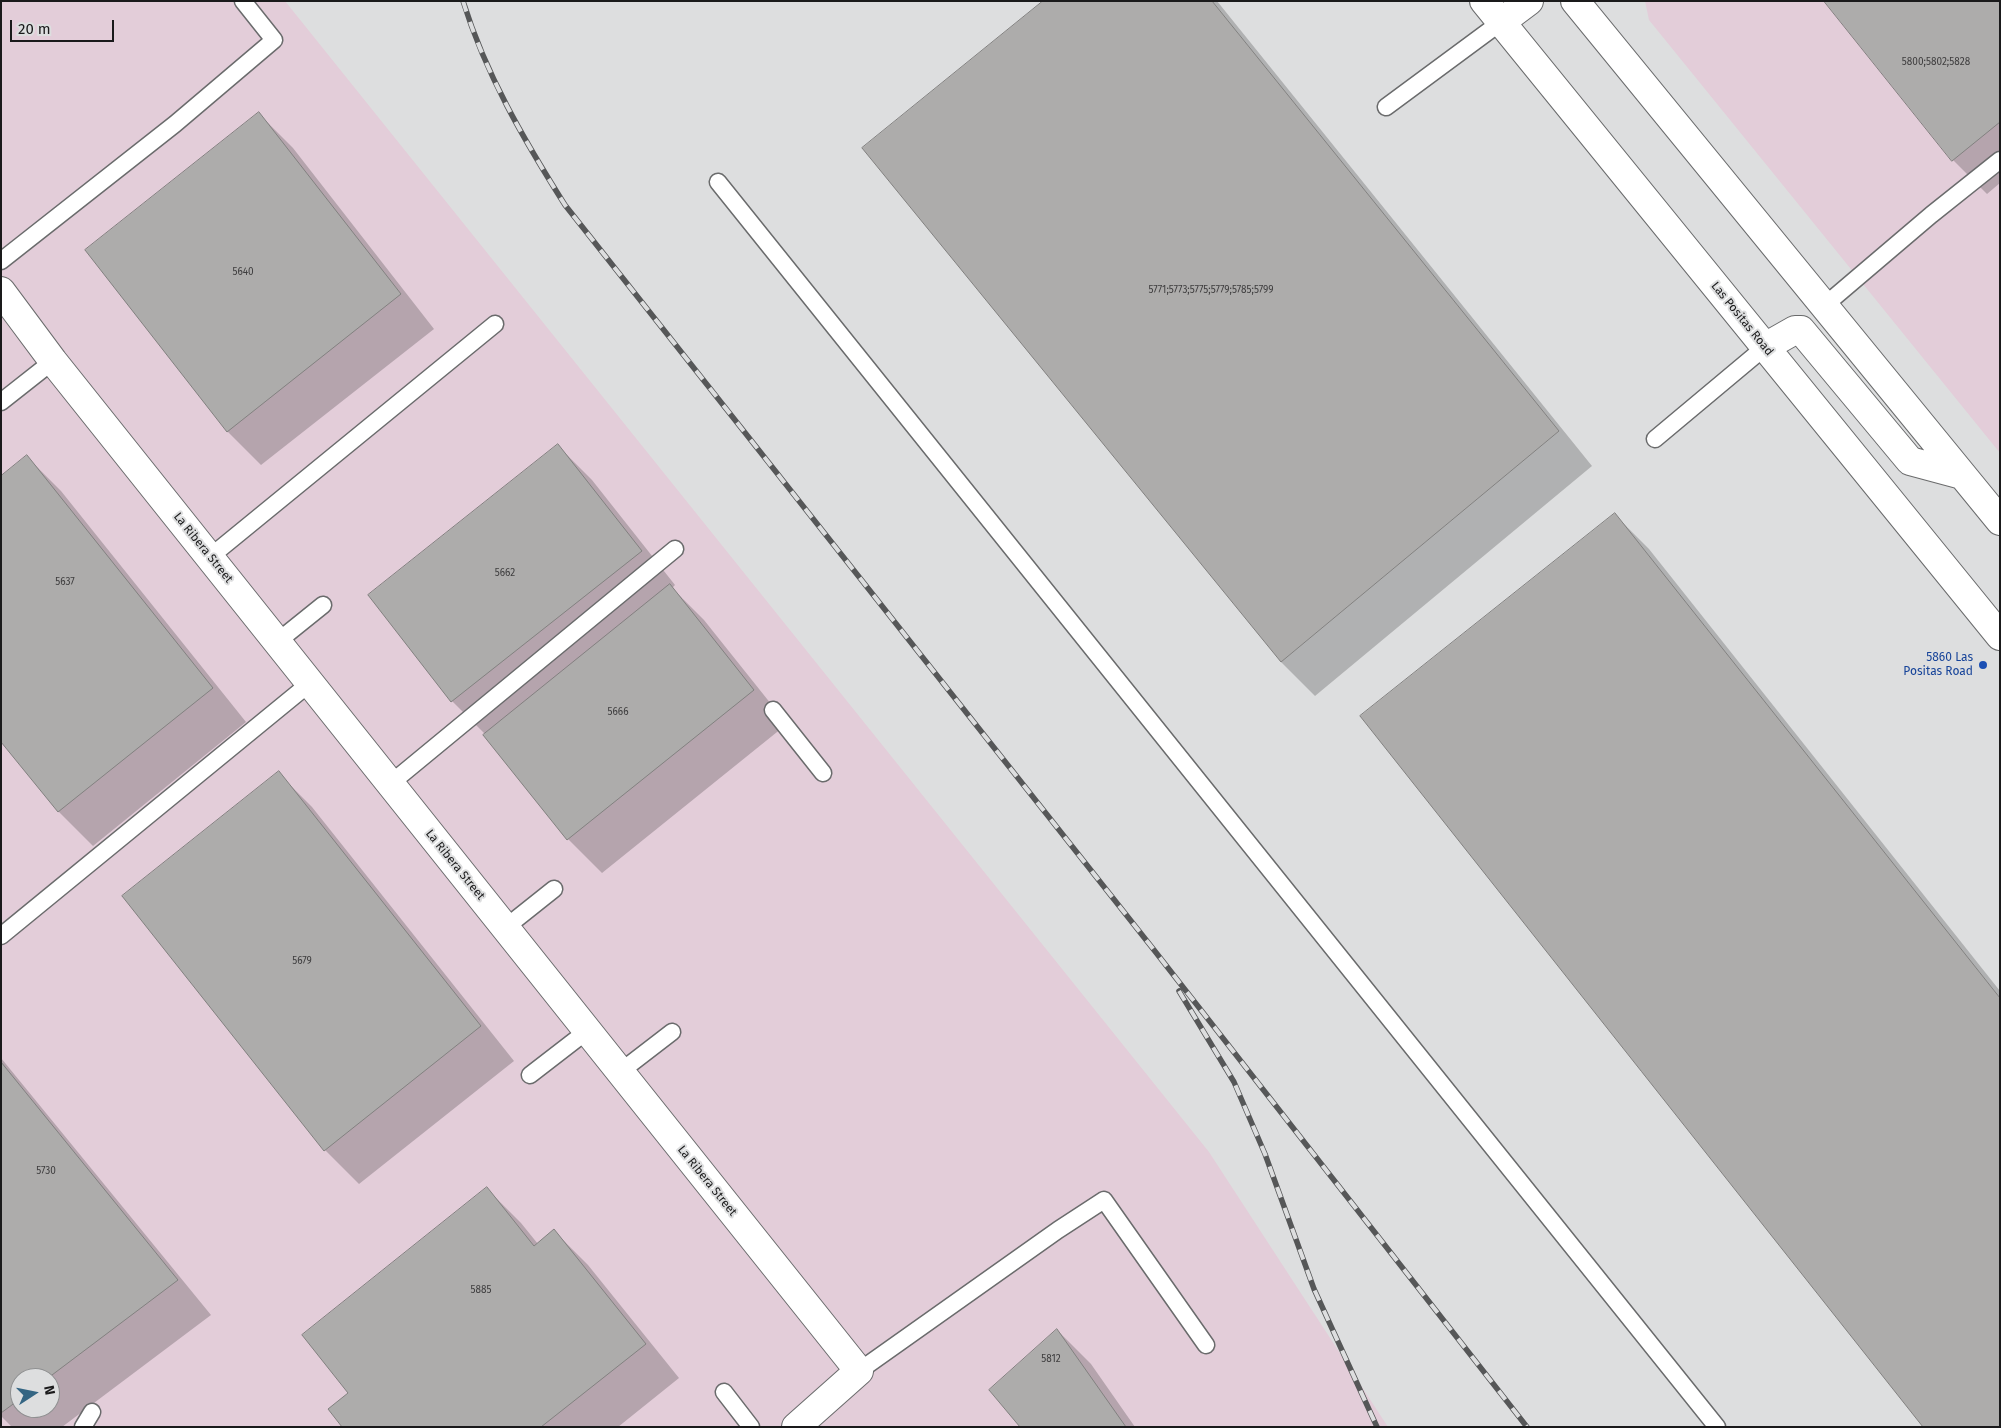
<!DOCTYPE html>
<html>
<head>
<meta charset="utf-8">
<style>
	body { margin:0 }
	#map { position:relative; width:2001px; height:1428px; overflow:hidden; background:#dddedf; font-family:"Fira Sans",sans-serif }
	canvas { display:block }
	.frame { position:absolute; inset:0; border:2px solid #1a1a1b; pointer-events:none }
	.north { position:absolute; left:10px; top:1368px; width:50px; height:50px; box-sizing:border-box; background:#dddedf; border:1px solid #8f9091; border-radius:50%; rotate:79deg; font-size:14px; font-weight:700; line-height:20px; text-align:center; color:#1a1a1b }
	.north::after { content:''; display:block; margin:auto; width:18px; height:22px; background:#346583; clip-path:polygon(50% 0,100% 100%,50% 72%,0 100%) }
	.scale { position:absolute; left:10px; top:20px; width:104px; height:22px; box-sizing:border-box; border:2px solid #1a1a1b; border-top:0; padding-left:6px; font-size:15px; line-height:18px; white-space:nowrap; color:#1a1a1b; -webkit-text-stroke:4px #dddedf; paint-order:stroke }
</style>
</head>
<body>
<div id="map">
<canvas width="2001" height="1428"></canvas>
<div class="frame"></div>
<div class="north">N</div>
<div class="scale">20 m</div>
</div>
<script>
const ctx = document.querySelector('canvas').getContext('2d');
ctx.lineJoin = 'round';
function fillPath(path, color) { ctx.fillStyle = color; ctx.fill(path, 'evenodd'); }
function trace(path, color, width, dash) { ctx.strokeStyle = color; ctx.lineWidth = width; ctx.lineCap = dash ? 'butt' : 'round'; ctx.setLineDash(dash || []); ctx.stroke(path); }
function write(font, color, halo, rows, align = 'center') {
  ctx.font = font + ' "Fira Sans",sans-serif'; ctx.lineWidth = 4; ctx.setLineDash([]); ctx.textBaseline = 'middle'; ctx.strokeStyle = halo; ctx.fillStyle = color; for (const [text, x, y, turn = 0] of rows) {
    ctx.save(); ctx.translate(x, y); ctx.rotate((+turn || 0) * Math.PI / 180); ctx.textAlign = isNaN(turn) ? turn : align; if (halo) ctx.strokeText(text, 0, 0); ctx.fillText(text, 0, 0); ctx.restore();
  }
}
fillPath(new Path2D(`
	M1,1H285L1209,1152L1388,1427H1ZM20,1378H50V1408H20Z
	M1645,1H2000V453L1649,20Z`), '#e3cdd9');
fillPath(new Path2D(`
	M1045,1H1217L1592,466L1315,696L1281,662Z
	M2000,1V183L1987,194L1953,160Z
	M259,114L293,148L434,329L261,465L227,431Z
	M558,446L592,480L675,585L672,588L704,620L787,724L602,873L568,839L486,735L452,701Z
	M27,457L61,491L246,722L93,846L59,812L1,740Z
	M1615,515L1649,549L2000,991V1427Z
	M278,773L312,807L514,1061L359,1184L325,1150Z
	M1,1058L211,1315L62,1427H12L1,1416ZM20,1378H50V1408H20Z
	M487,1189L521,1223L538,1244L554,1231L588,1265L679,1378L618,1427H343L350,1393Z
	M1057,1330L1091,1364L1135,1427H1021Z`), '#0003');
const building = new Path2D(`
	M1043,1H1212L1559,431L1281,662L862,148Z
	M1824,1H2000V122L1952,161Z
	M259,112L401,294L227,432L85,250Z
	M558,444L642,551L451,702L368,595Z
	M27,455L213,688L58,812L1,742V476Z
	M1615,513L2000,998V1427H1923L1360,716Z
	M670,584L754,690L567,840L483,735Z
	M279,771L481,1026L324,1151L122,896Z
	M1,1062L178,1280L48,1378H20V1399L1,1413Z
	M487,1187L534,1246L554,1229L646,1344L541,1427H342L328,1409L348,1393L302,1335Z
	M1057,1329L1126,1427H1020L989,1390Z`);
fillPath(building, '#adacab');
trace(building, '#828180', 1);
const service = new Path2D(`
	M1386,107L1501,22
	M718,182L1717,1427
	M1,261L175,124L274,40L243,1
	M1824,306L1931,215L2000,160
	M1,402L53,361
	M1655,439L1765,347
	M210,557L495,324
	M277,642L323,605
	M773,710L823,773
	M390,784L675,549
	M505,928L554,889
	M1,936L310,683
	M620,1072L672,1032
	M530,1075L587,1031
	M859,1371L1058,1230L1104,1200L1206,1345
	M724,1392L751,1427
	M83,1427L92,1412`);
const minor = new Path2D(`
	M1501,22L1529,1
	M1,291L53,361L859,1371L796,1427`);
const secondary = new Path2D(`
	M1484,1L2000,636
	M1575,1L2000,521
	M1765,347L1795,330H1801L1910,461L1962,475`);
trace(service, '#6a6b6c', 19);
trace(minor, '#6a6b6c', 30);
trace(secondary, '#6a6b6c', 30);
trace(service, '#fff', 16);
trace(minor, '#fff', 28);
trace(secondary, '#fff', 28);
const rail = new Path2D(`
	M463,1C486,75 524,140 565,205L1154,950L1527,1427
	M1179,991L1234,1082L1265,1154L1314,1289L1377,1427`);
trace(rail, '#565758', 5.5);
trace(rail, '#dddedf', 4, [11]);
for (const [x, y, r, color] of [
	[1983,665,5,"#1a4fb4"]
]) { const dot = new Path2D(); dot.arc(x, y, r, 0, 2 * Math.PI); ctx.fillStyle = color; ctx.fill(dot); trace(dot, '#dddedf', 2); }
write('10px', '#3f3e3f', null, [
	["5800;5802;5828",1936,62],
	["5640",243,272],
	["5771;5773;5775;5779;5785;5799",1211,290],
	["5662",505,573],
	["5637",65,582],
	["5666",618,712],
	["5679",302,961],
	["5730",46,1171],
	["5885",481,1290],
	["5812",1051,1359]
]);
write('12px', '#1a1a1b', '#dddedf', [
	["Las Positas Road",1742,319,51],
	["La Ribera Street",203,548,51],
	["La Ribera Street",455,865,51],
	["La Ribera Street",707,1181,51]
]);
write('12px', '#164399', '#dddedf', [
	["5860 Las",1973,658],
	["Positas Road",1973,672]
], 'right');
</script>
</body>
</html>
